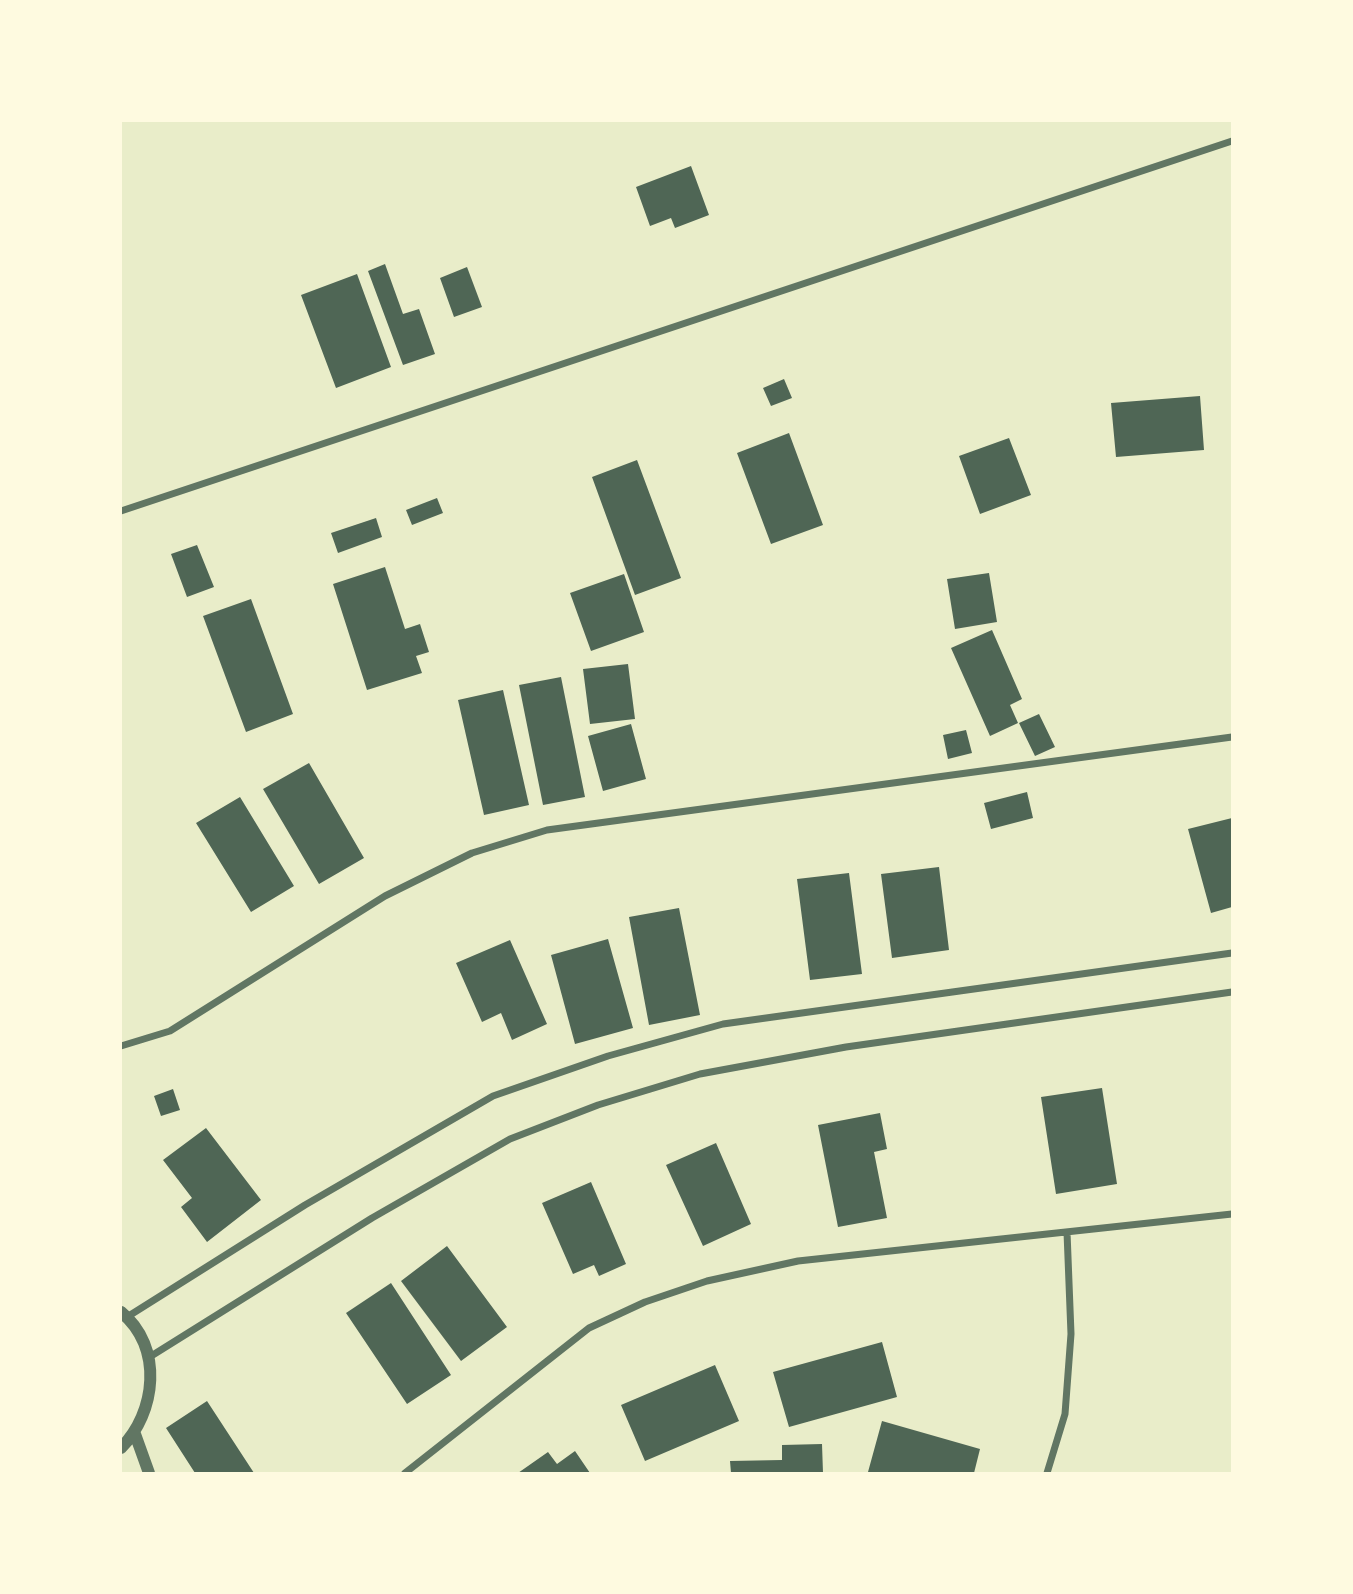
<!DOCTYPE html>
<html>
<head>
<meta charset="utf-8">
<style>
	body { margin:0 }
	#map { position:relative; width:1353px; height:1594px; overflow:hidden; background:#e9edc9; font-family:Lato,sans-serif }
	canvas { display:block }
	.frame { position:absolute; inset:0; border:122px solid #fefae0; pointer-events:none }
</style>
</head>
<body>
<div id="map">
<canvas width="1353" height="1594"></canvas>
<div class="frame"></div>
</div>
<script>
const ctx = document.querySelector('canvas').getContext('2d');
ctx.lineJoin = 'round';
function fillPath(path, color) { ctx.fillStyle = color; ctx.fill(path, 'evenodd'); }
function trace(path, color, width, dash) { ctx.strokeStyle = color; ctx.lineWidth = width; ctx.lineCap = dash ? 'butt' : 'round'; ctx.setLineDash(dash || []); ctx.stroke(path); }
fillPath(new Path2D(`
	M691,166L709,215L675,228L671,218L650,226L636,187Z
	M385,264L403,314L419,309L435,354L403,365L368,271Z
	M467,267L482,307L454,317L440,278Z
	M357,274L391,367L336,388L301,295Z
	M784,379L792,398L771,406L763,388Z
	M1200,396L1204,450L1116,457L1111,403Z
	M789,433L823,525L771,544L737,453Z
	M1009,438L1031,495L980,514L959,456Z
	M637,460L681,578L635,595L592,477Z
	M437,498L443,513L412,525L406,510Z
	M376,518L382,537L338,553L331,533Z
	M197,545L214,587L187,597L171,554Z
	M385,567L405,629L420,624L429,652L416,656L422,673L367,690L333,584Z
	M989,573L997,622L955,629L947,579Z
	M624,574L644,632L591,651L570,593Z
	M251,599L293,714L246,732L203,616Z
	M992,630L1022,699L1010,705L1018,723L990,736L951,648Z
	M628,664L635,719L590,724L583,669Z
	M561,677L585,797L543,805L519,685Z
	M503,690L529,805L484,815L458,700Z
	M1039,714L1055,747L1035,756L1019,723Z
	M631,724L646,779L603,791L588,736Z
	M966,730L972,753L948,759L943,735Z
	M309,763L364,858L319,884L263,789Z
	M1027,792L1033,818L991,829L984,803Z
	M240,797L294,886L251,912L196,823Z
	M1232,818V907L1211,913L1188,829Z
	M939,867L949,950L892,958L881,874Z
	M849,873L862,974L810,980L797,879Z
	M679,908L700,1015L649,1025L629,917Z
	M608,939L633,1028L575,1044L551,955Z
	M510,940L547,1024L512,1040L501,1013L482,1022L456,963Z
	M1102,1088L1117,1184L1056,1194L1041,1097Z
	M173,1089L180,1110L161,1116L154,1096Z
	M880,1113L887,1149L874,1152L887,1218L838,1227L818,1125Z
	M206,1128L261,1200L207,1242L181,1207L192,1198L163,1160Z
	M716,1143L751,1224L703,1246L666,1165Z
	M591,1182L626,1264L599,1276L594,1265L573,1274L542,1203Z
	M447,1246L507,1327L461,1361L401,1281Z
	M391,1283L451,1375L407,1404L346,1313Z
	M882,1342L897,1397L789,1427L773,1372Z
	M715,1365L739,1421L645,1461L621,1405Z
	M207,1401L254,1473H195L166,1428Z
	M882,1421L980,1449L974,1473L868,1472Z
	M822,1444L823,1473H731L730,1461L782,1460V1445Z
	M575,1451L590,1473H518L548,1452L557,1464Z`), '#4f6655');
trace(new Path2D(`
	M121,511L1232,141
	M121,1046L170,1031L385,896L472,853L547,830L1232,737
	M127,1317L305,1205L493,1096L608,1056L723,1024L1232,953
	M148,1358L372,1218L510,1139L598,1105L700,1074L846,1047L1232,992
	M405,1473L589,1328L645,1302L707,1281L798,1261L1232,1214
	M1047,1473L1065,1414L1071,1334L1067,1232`), '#617663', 7);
trace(new Path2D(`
	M121,1312C164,1347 156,1413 121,1448
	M135,1434L149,1473`), '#617663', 12);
</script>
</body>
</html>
